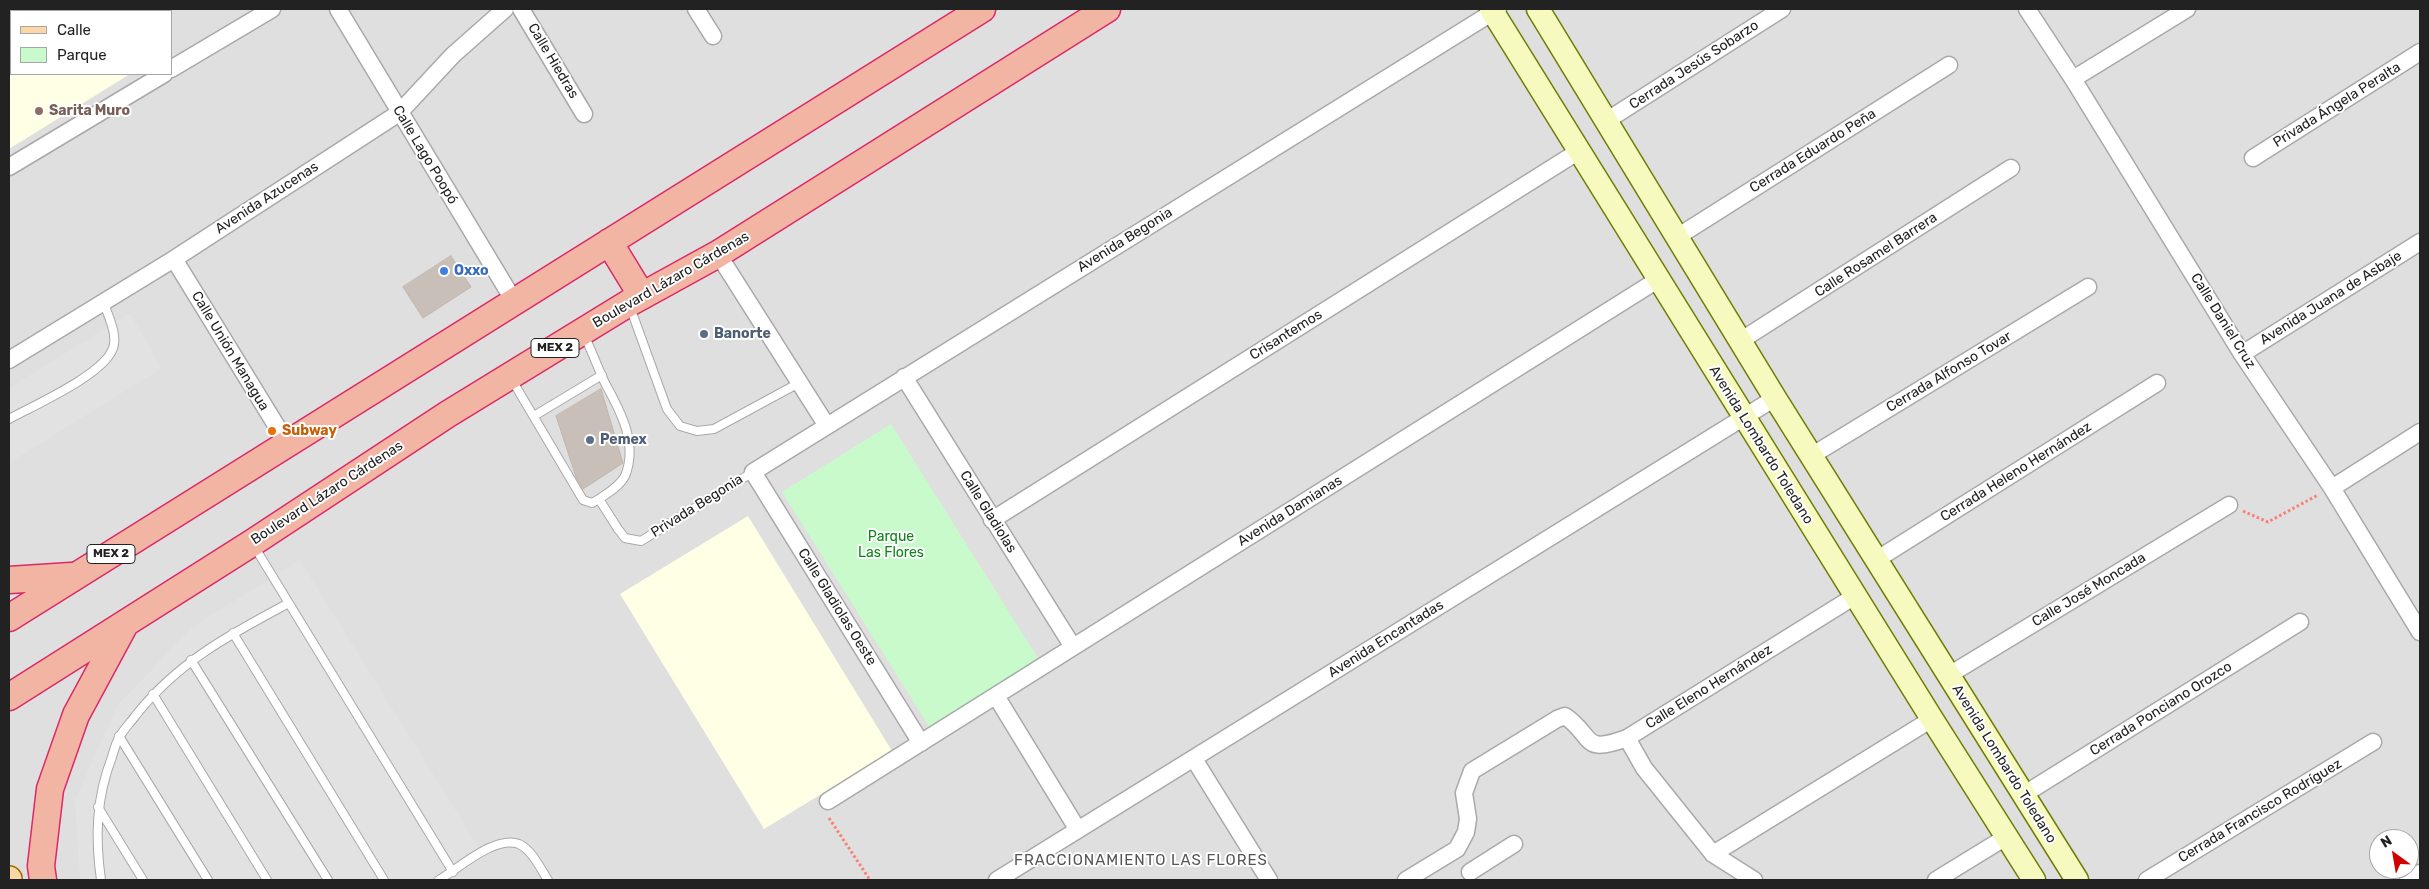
<!DOCTYPE html>
<html>
<head>
<meta charset="utf-8">
<style>
	body { margin:0 }
	#map { position:relative; width:2429px; height:889px; overflow:hidden; background:#f2efe9; font-family:Rubik,sans-serif }
	canvas { display:block }
	.frame { position:absolute; inset:0; border:10px solid #222; pointer-events:none }
	.legend { position:absolute; left:10px; top:10px; width:162px; height:65px; box-sizing:border-box; background:#fff; border:1px solid #a7a7a7; margin:0; padding:6px 9px; list-style:none; font-size:15px; color:#222 }
	.legend li { display:flex; align-items:center; gap:10px; height:25px }
	.legend b { width:25px; border:1px solid #a7a7a7 }
	.north { position:absolute; left:2369px; top:829px; width:50px; height:50px; box-sizing:border-box; background:#fff; border:1px solid #a7a7a7; border-radius:50%; rotate:328deg; font-size:14px; font-weight:700; line-height:20px; text-align:center; color:#222 }
	.north::after { content:''; display:block; margin:auto; width:18px; height:22px; background:#d40000; clip-path:polygon(50% 0,100% 100%,50% 72%,0 100%) }
</style>
</head>
<body>
<div id="map">
<canvas width="2429" height="889"></canvas>
<div class="frame"></div>
<ul class="legend">
<li><b style="height:6px;background:#fcd6a4"></b>Calle</li>
<li><b style="height:14px;background:#c8facc"></b>Parque</li>
</ul>
<div class="north">N</div>
</div>
<script>
const ctx = document.querySelector('canvas').getContext('2d');
ctx.lineJoin = 'round';
function fillPath(path, color) { ctx.fillStyle = color; ctx.fill(path, 'evenodd'); }
function trace(path, color, width, dash) { ctx.strokeStyle = color; ctx.lineWidth = width; ctx.lineCap = dash ? 'butt' : 'round'; ctx.setLineDash(dash || []); ctx.stroke(path); }
function write(font, color, halo, rows, align = 'center') {
  ctx.font = font + ' Rubik,sans-serif'; ctx.lineWidth = 4; ctx.setLineDash([]); ctx.textBaseline = 'middle'; ctx.strokeStyle = halo; ctx.fillStyle = color; for (const [text, x, y, turn = 0] of rows) {
    ctx.save(); ctx.translate(x, y); ctx.rotate((+turn || 0) * Math.PI / 180); ctx.textAlign = isNaN(turn) ? turn : align; if (halo) ctx.strokeText(text, 0, 0); ctx.fillText(text, 0, 0); ctx.restore();
  }
}
fillPath(new Path2D(`
	M9,9H2420V880H9ZM11,11H171V74H11ZM2379,839H2409V869H2379Z`), '#e0dfdf');
fillPath(new Path2D(`
	M9,9H148L150,11H11V74H130L9,149Z
	M748,516L892,751L764,829L620,594Z`), '#ffffe5');
fillPath(new Path2D(`
	M891,424L1039,660L930,728L782,492Z`), '#c8facc');
fillPath(new Path2D(`
	M130,313L162,368L9,463V388Z
	M300,560L479,848L427,880H80L75,800L117,706L192,627Z`), '#e2e2e2');
const building = new Path2D(`
	M451,256L471,287L423,318L403,287Z
	M601,389L623,463L583,489L576,477L556,416Z`);
fillPath(building, '#c7bfb8');
trace(building, '#c4b6ab', 1);
const service = new Path2D(`
	M630,307L667,409L680,426L697,431L714,429L799,383
	M584,335C592,351 598,369 606,385C621,412 638,444 625,476C620,486 608,493 599,499L618,529L625,538L641,541L753,472
	M512,380L583,500L592,503L599,499
	M534,416L602,375
	M9,419C33,406 105,374 113,348C118,335 108,316 104,303
	M254,546L453,872
	M233,633L384,880
	M191,660L328,880
	M153,694L267,880
	M119,736L208,880
	M98,807L143,880
	M101,880C95,838 96,798 112,757C114,750 116,742 120,736C124,729 131,722 136,715C178,662 229,635 287,604
	M439,880C459,868 495,835 519,844C532,850 540,868 548,880`);
const minor = new Path2D(`
	M338,9L514,301
	M521,9L584,114
	M696,9L713,36
	M2027,9L2073,79L2242,354L2332,488L2420,632
	M171,69L272,9
	M2073,79L2187,9
	M1606,121L1782,9
	M2253,158L2420,52
	M9,167L164,74
	M1677,237L1949,65
	M718,254L827,426
	M174,259L287,443
	M1740,341L2011,168
	M2242,354L2420,242
	M9,360L174,259L399,113L453,55L505,9
	M904,377L1073,647
	M1811,456L2088,287
	M2332,488L2420,432
	M992,520L1579,151
	M1876,560L2157,383
	M1949,675L2229,505
	M996,696L1078,830
	M1627,738L1644,768L1713,854L1754,880
	M921,743L753,472L1498,9
	M1194,759L1269,880
	M2023,795L2300,622
	M828,801L1659,279
	M1713,854L1932,719
	M1470,872L1514,844
	M997,880L1775,398
	M1406,880L1457,849L1466,832L1468,819L1464,793L1472,771L1557,719L1565,716C1595,737 1581,755 1627,738L1855,596
	M1936,880L2006,837
	M2147,880L2373,742
	M2408,880L2420,873`);
const secondary = new Path2D(`
	M1491,9L1932,719L2034,880
	M1538,9L1775,398L2077,880`);
const primary = new Path2D(`
	M9,879V880`);
const trunk = new Path2D(`
	M609,242L642,296
	M9,580L71,576
	M9,618L982,9
	M9,697L252,543L448,414L629,303L718,254L1107,9
	M43,880L41,866L50,789L76,715L124,626`);
trace(service, '#a9a9a9', 10);
trace(minor, '#a9a9a9', 19);
trace(secondary, '#707d05', 25);
trace(primary, '#a06b00', 28);
trace(trunk, '#dc2a67', 29);
trace(new Path2D(`
	M2243,511L2268,522L2318,495
	M829,818L870,880`), '#fa8072', 3, [2.5, 2.5]);
trace(service, '#fff', 8);
trace(minor, '#fff', 16);
trace(secondary, '#f7fabf', 22);
trace(primary, '#fcd6a4', 25);
trace(trunk, '#f2b4a3', 26);
for (const [x, y, r, color] of [
	[39,111,5,"#8d6e63"],
	[444,271,5,"#3f7fe0"],
	[704,334,5,"#5c6f8a"],
	[272,431,5,"#e8710a"],
	[590,440,5,"#5c6f8a"]
]) { const dot = new Path2D(); dot.arc(x, y, r, 0, 2 * Math.PI); ctx.fillStyle = color; ctx.fill(dot); trace(dot, '#fff', 2); }
for (const [x, y, w] of [
	[555,348,48],
	[111,554,48]
]) { const box = new Path2D(); box.roundRect(x - w / 2, y - 9.5, w, 19, 4); ctx.fillStyle = '#fff'; ctx.fill(box); trace(box, '#222', 1); }
write('bold 12px', '#222', null, [
	["MEX 2",555,348],
	["MEX 2",111,554]
]);
write('14px', '#222', '#fff', [
	["Calle Hiedras",553,61,59],
	["Cerrada Jesús Sobarzo",1694,65,-33],
	["Privada Ángela Peralta",2337,105,-32],
	["Cerrada Eduardo Peña",1813,151,-32],
	["Calle Lago Poopó",425,155,59],
	["Avenida Azucenas",267,198,-33],
	["Avenida Begonia",1125,240,-32],
	["Calle Rosamel Barrera",1876,255,-33],
	["Boulevard Lázaro Cárdenas",671,280,-30],
	["Avenida Juana de Asbaje",2331,298,-32],
	["Calle Daniel Cruz",2223,321,58],
	["Crisantemos",1286,335,-32],
	["Calle Unión Managua",230,351,59],
	["Cerrada Alfonso Tovar",1949,372,-31],
	["Avenida Lombardo Toledano",1761,445,58],
	["Cerrada Heleno Hernández",2016,472,-32],
	["Boulevard Lázaro Cárdenas",327,493,-33],
	["Privada Begonia",697,506,-32],
	["Avenida Damianas",1290,511,-32],
	["Calle Gladiolas",988,512,58],
	["Calle José Moncada",2089,590,-31],
	["Calle Gladiolas Oeste",837,607,58],
	["Avenida Encantadas",1386,639,-32],
	["Calle Eleno Hernández",1709,687,-32],
	["Cerrada Ponciano Orozco",2161,709,-32],
	["Avenida Lombardo Toledano",2004,764,58],
	["Cerrada Francisco Rodríguez",2260,811,-31]
]);
write('bold 14px', '#785e54', '#fff', [
	["Sarita Muro",49,111]
], 'left');
write('bold 14px', '#366cbe', '#fff', [
	["Oxxo",454,271]
], 'left');
write('bold 14px', '#4e5e75', '#fff', [
	["Banorte",714,334],
	["Pemex",600,440]
], 'left');
write('bold 14px', '#c56008', '#fff', [
	["Subway",282,431]
], 'left');
write('14px', '#0c8416', '#fff', [
	["Parque",891,537],
	["Las Flores",891,553]
]);
ctx.letterSpacing = '1px';
write('15px', '#555', '#fff', [
	["FRACCIONAMIENTO LAS FLORES",1141,861]
]);
ctx.letterSpacing = '0px';
</script>
</body>
</html>
